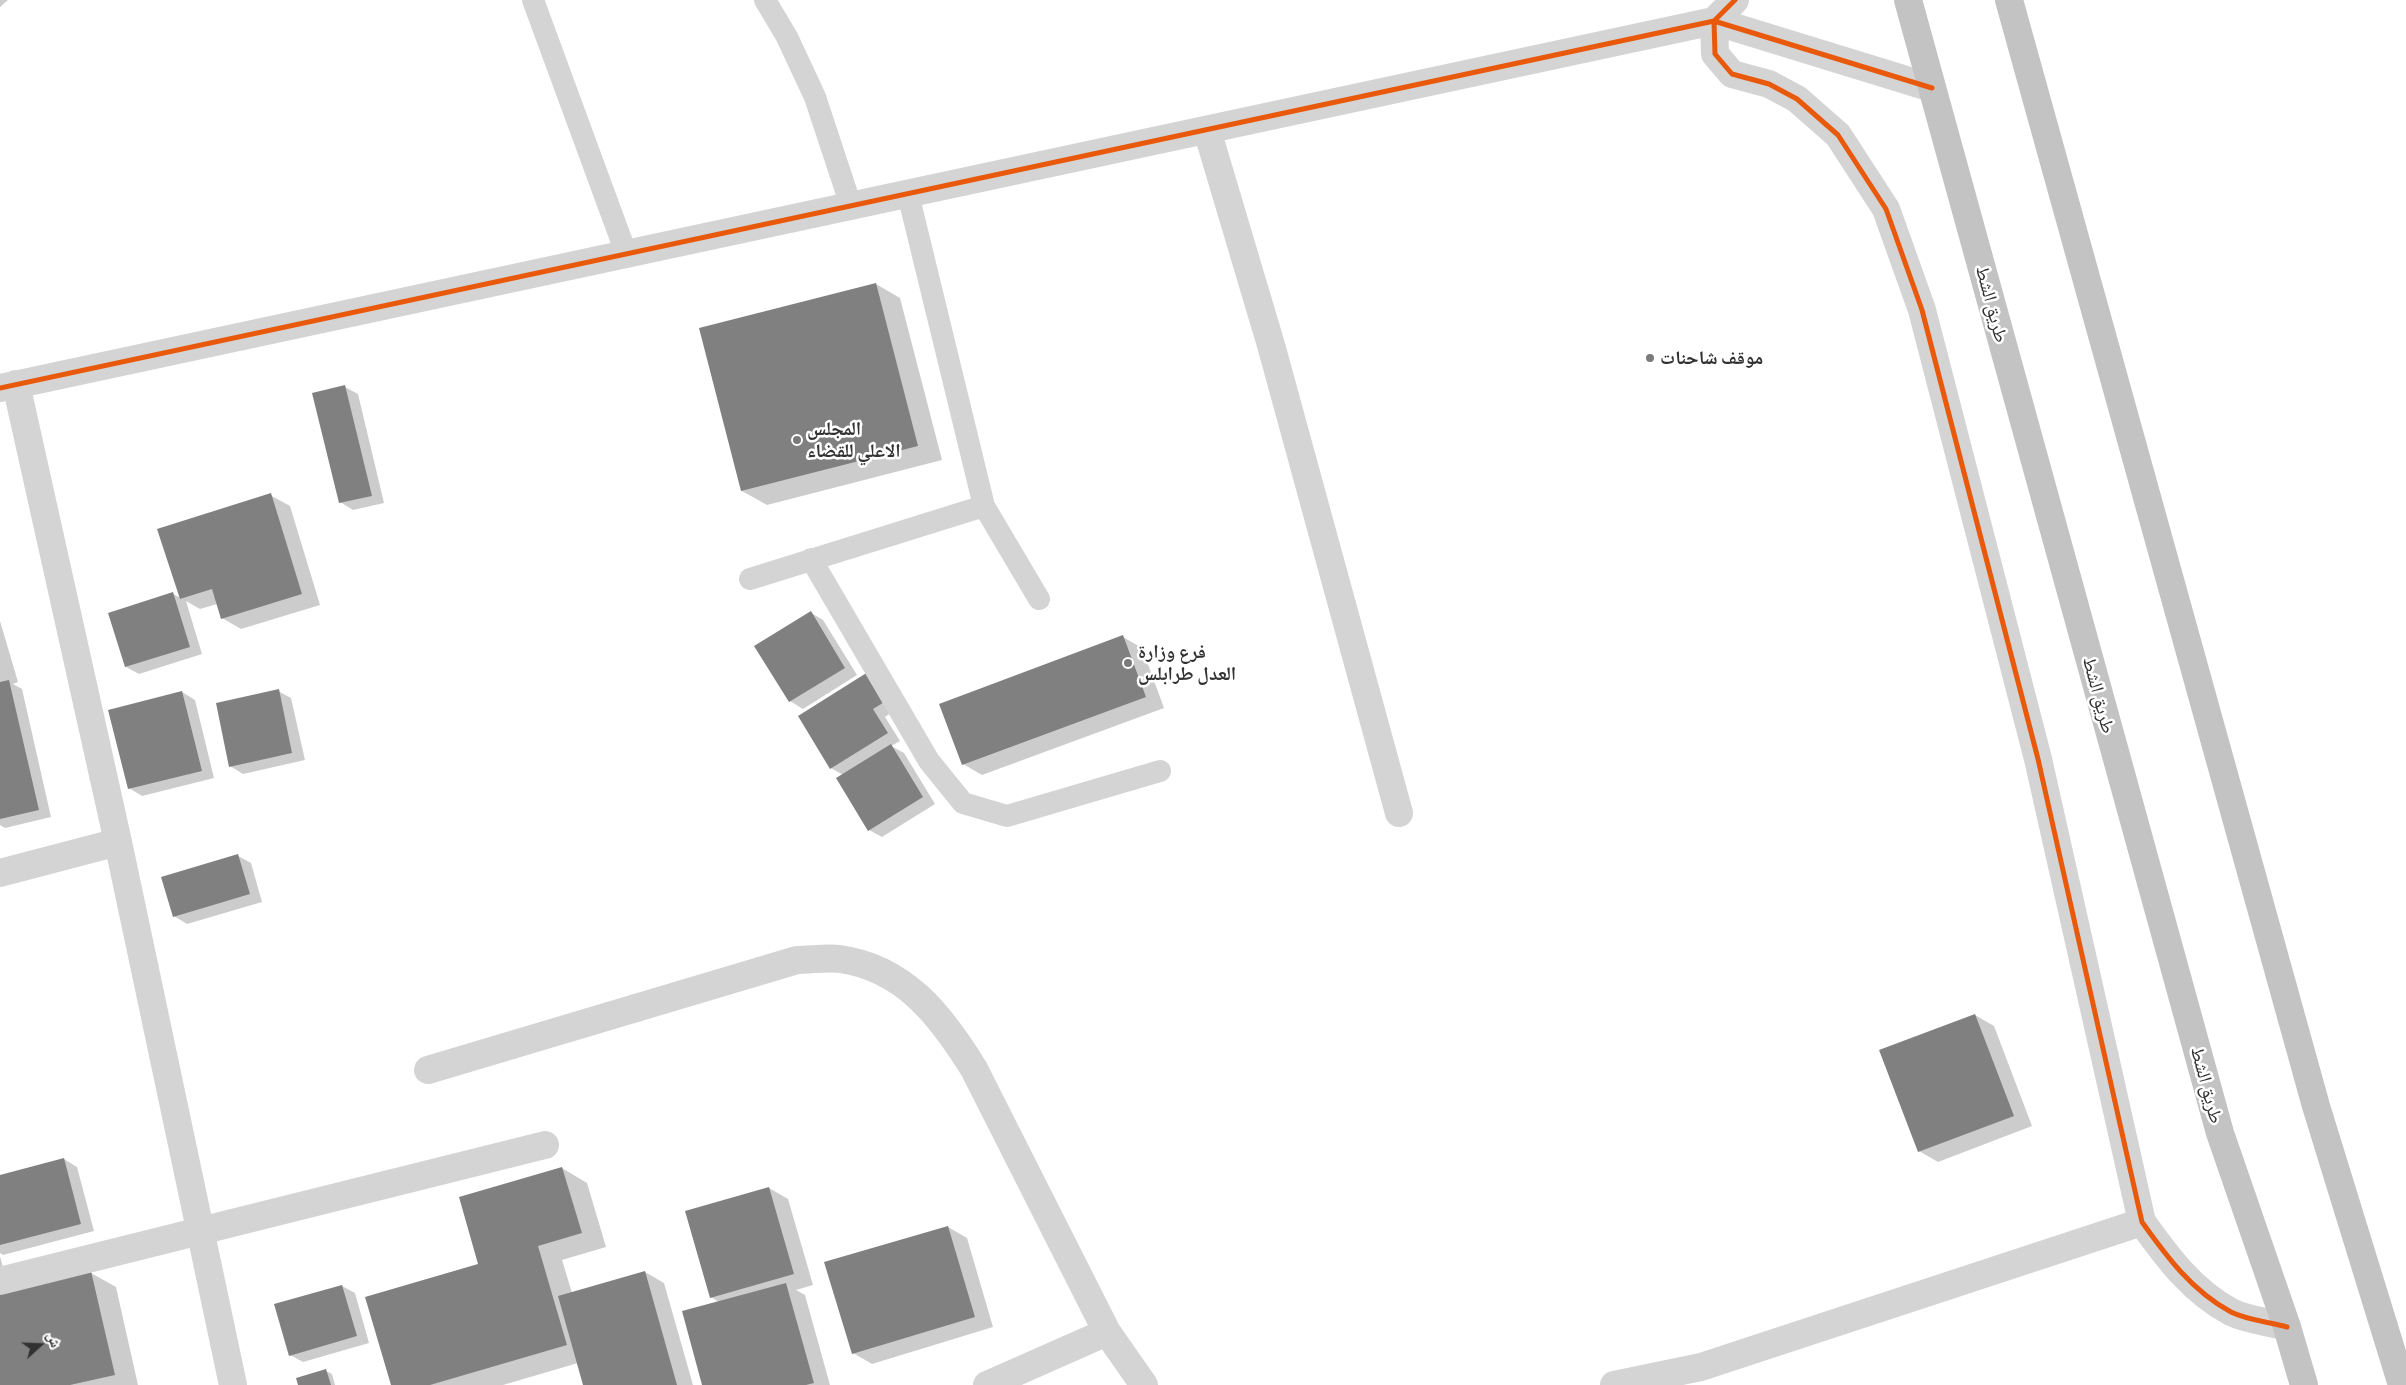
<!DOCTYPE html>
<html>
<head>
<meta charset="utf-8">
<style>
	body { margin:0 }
	#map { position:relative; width:2406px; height:1385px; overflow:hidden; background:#fff; font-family:Commissioner,"Noto Naskh Arabic",sans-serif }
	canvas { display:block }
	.north { position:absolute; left:15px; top:1320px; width:50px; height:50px; -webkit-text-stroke:4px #fff; paint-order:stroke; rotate:70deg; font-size:14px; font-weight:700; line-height:20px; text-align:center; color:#323232 }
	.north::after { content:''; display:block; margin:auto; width:18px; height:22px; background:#323232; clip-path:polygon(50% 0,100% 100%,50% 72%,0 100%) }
</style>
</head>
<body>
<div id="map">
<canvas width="2406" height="1385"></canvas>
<div class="north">ش</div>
</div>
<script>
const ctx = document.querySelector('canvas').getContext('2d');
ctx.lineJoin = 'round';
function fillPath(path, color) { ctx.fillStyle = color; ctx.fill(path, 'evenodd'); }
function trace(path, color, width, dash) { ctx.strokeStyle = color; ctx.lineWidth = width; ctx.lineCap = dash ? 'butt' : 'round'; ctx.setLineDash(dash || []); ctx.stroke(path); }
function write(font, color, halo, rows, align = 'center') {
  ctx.font = font + ' Commissioner,"Noto Naskh Arabic",sans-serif'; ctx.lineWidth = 5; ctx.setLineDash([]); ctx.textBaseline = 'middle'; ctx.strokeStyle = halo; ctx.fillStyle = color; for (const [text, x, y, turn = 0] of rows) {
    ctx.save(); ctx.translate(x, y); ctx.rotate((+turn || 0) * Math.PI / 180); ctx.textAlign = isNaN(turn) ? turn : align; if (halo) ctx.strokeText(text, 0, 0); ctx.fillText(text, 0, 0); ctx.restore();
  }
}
fillPath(new Path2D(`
	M0,0H8L0,7Z
	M876,284L900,298L942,460L767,505L742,491L701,329Z
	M345,387L358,394L384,503L353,510L340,502Z
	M270,495L290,506L320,605L241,629L222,618L217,604L200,609L186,601L202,654L139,674L126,667L173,594L181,598Z
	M811,613L823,620L857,675L803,709L790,701Z
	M0,621L18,682L13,684L22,689L51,817L5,828L0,825Z
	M1123,637L1142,648L1164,708L982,775L963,764Z
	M869,674L898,708L885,717L900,741L891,746L904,753L935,804L882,837L869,830L843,775L831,768Z
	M278,691L291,698L305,760L243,774L230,766Z
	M182,692L195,700L214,778L142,796L129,788Z
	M238,856L251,863L262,902L187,924L174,916Z
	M1975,1015L1994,1026L2032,1126L1938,1162L1919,1151Z
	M64,1159L77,1167L94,1231L3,1255L0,1253V1176Z
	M562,1168L587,1183L606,1247L562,1260L572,1293L645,1272L664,1283L693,1385H585L578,1363L503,1385H392L480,1265Z
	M769,1188L788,1199L813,1285L796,1290L805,1295L830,1385H703L719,1302L711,1297Z
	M948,1227L967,1238L993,1327L872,1364L853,1353Z
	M0,1256L6,1279L0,1281Z
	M91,1273L116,1287L138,1385H0Z
	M342,1286L355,1293L369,1343L303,1362L290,1355Z
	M326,1371L332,1374L335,1385H299Z`), '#0003');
fillPath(new Path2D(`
	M876,283L918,446L741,491L699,328Z
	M345,385L372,496L339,503L312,393Z
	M271,493L302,594L221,619L212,589L180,599L157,529Z
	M173,592L190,647L125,667L108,613Z
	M811,611L845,668L789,702L754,646Z
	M1123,635L1146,697L962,765L939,704Z
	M868,672L886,701L873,709L888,733L830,769L798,716Z
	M9,680L39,810L0,819V682Z
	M279,689L292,753L229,767L216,703Z
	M182,691L202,771L128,789L108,710Z
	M891,744L923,797L868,831L836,778Z
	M238,854L250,894L173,917L161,877Z
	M1975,1014L2014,1116L1918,1152L1879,1050Z
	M64,1158L81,1224L0,1245V1175Z
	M562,1167L582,1233L538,1246L567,1345L430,1385H391L365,1297L478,1264L459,1197Z
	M769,1187L794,1274L710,1298L685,1211Z
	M948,1226L975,1317L852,1354L824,1262Z
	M91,1271L115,1375L70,1385H0V1292Z
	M645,1271L677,1385H583L558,1296Z
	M786,1283L814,1383L806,1385H702L682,1311Z
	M342,1285L357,1336L289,1356L274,1304Z
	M326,1369L331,1385H298L296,1378Z`), '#808080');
trace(new Path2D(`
	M533,0L626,253
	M765,0L787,37L815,97L851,206
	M908,194L984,506L1039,599
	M811,559L929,761L963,803L1007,816L1160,771
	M750,579L984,506`), '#d4d4d4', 22);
trace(new Path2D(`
	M1735,0L1714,21L1715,54L1732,74L1769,84L1797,99L1838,135L1886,209L1922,310L2038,759L2142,1222C2167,1257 2192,1291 2231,1312C2247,1320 2269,1322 2287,1327
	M1207,130L1271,345L1399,813
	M16,384L118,842L233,1385
	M0,388L1714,21L1932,88
	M0,873L118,842
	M428,1070L797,960C811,960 826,957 840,959C905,968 942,1017 974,1069L1107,1332L1144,1385
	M0,1281L545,1145
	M987,1385L1107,1332
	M1614,1385L1701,1367L2142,1222`), '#d4d4d4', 28);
trace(new Path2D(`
	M1908,0L2220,1133L2287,1327L2304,1385
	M2009,0L2316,1106L2402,1385`), '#c3c3c3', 28);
trace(new Path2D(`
	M1735,0L1714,21L1715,54L1732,74L1769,84L1797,99L1838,135L1886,209L1922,310L2038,759L2142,1222C2167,1257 2192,1291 2231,1312C2247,1320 2269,1322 2287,1327
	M0,388L1714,21L1932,88`), '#e8590c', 5);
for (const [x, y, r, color] of [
	[1650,358,5,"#7a7a7a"],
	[797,440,5,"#7a7a7a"],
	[1128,663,5,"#7a7a7a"]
]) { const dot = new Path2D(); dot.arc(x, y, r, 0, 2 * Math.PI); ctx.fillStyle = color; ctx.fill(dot); trace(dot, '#fff', 2); }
write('19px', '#323232', '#fff', [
	["طريق الشط",1992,304,75],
	["طريق الشط",2099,695,75],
	["طريق الشط",2207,1085,75]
]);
write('bold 19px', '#323232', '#fff', [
	["موقف شاحنات",1660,358],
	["المجلس",807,429],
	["الاعلي للقضاء",807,451],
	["فرع وزارة",1138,652],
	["العدل طرابلس",1138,674]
], 'left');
</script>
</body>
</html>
